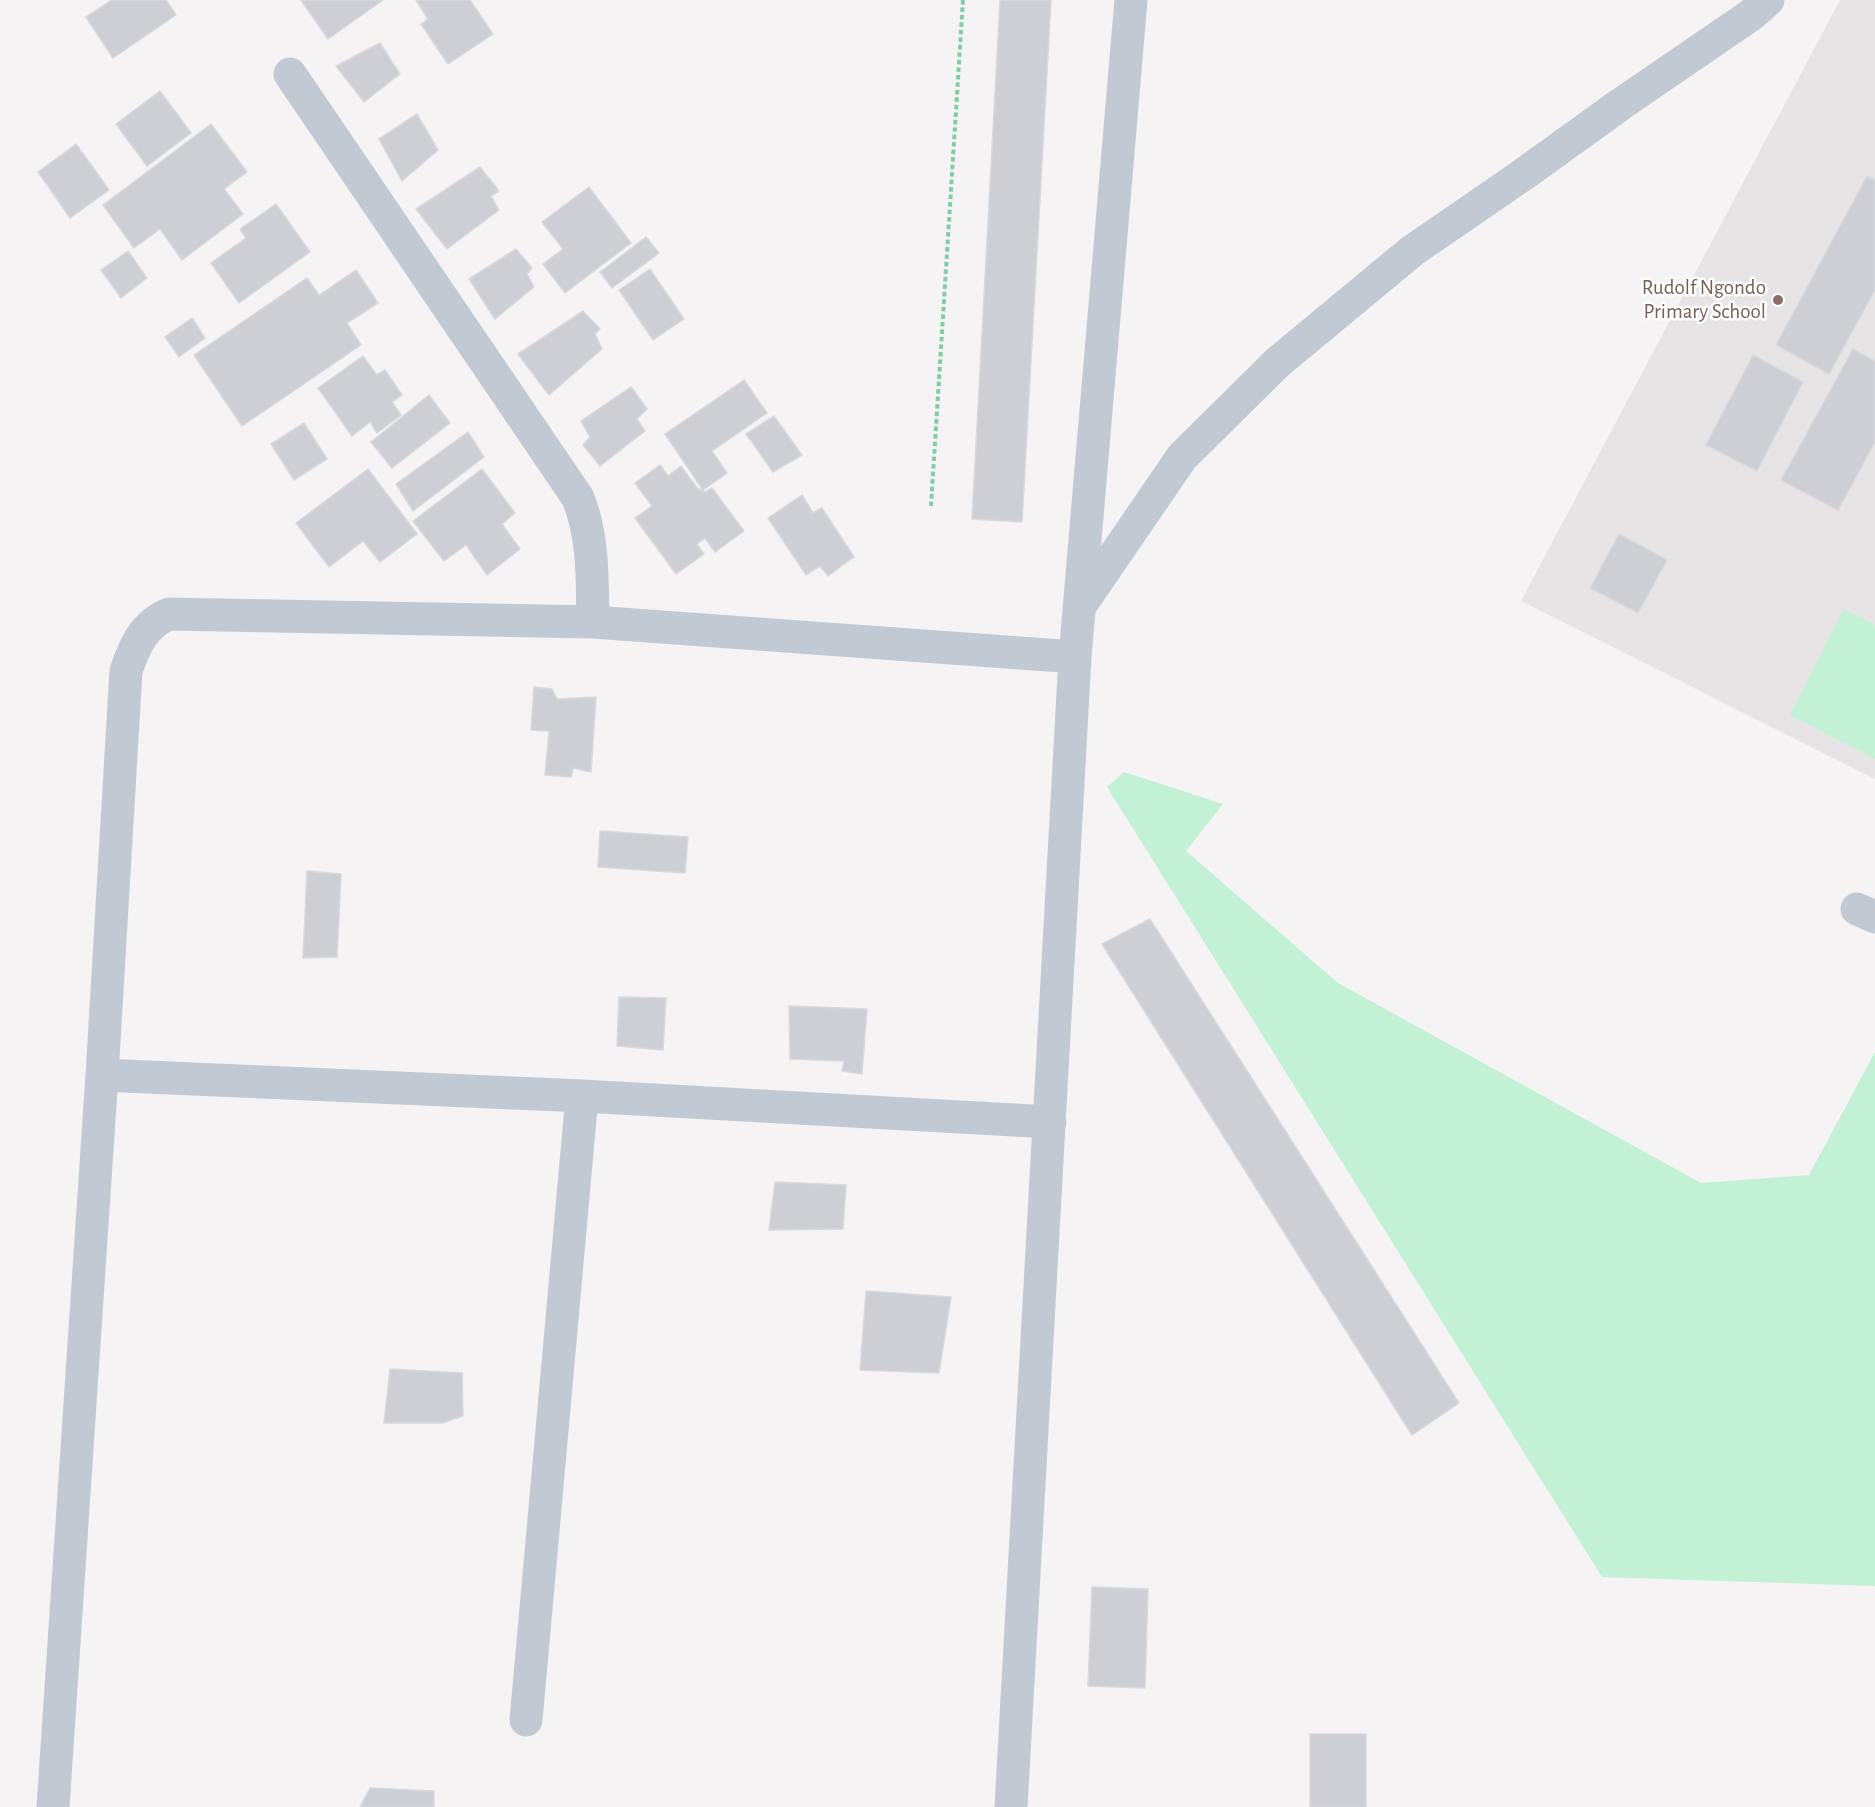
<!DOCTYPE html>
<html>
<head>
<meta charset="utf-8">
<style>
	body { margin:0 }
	canvas { display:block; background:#f5f3f3 }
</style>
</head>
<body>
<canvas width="1875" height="1807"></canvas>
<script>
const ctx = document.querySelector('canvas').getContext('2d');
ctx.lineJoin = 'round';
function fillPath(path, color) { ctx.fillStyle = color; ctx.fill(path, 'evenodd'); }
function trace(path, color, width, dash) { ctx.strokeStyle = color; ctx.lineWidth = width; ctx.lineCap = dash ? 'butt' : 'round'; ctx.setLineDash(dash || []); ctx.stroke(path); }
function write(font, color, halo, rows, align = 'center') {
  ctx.font = font + ' "Alegreya Sans",sans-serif'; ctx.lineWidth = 5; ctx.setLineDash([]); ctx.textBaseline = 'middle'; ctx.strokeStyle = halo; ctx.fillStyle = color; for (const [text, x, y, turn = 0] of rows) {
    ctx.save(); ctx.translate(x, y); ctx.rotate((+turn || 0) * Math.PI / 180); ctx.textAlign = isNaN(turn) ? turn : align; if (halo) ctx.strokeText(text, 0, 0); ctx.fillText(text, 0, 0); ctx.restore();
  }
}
fillPath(new Path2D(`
	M1840,0H1875V779L1521,601Z`), '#e6e4e5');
fillPath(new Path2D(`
	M1844,609L1875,625V759L1790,715Z
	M1124,772L1223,804L1186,851L1338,983L1701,1183L1809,1175L1875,1052V1586L1602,1577L1107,787Z`), '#c3f1d5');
const building = new Path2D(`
	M112,0H166L176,15L113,58L86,17Z
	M301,0H383L328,39Z
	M416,0H470L493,34L448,64L421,24L428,19Z
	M1000,0H1051L1022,522L972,519Z
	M380,43L400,74L364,102L336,66Z
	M160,91L191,133L147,166L116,124Z
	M417,114L438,150L402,181L379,139Z
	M211,124L247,172L224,189L243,214L182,260L160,229L134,248L103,205Z
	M76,144L109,190L70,218L38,172Z
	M480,167L499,191L491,196L499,210L447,249L416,209Z
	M1867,176L1875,180V290L1829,374L1776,345Z
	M589,187L631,243L565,293L543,264L563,249L542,222Z
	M276,204L310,252L239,303L211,263L246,238L240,229Z
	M646,237L659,253L612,288L600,272Z
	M516,249L532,268L527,274L534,287L495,319L469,279Z
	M128,251L147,278L121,298L101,270Z
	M650,269L684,319L653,340L619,290Z
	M356,270L378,303L347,323L361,345L242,426L194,355L307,278L319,295Z
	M583,311L600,329L595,334L602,349L549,395L518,354Z
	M192,318L205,338L179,357L165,337Z
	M1853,349L1875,361V442L1838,510L1781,480Z
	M1753,355L1803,382L1757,471L1706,445Z
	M363,356L377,375L385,370L402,395L392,402L401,415L377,433L370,422L352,436L318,388Z
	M744,380L767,413L712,451L727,473L703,490L665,434Z
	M631,387L647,409L637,419L645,431L600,466L583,445L590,437L581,421Z
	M429,395L450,423L392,468L371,442Z
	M774,416L802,455L773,472L746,434Z
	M304,423L327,459L294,480L271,444Z
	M468,432L484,457L413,511L396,484Z
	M660,465L668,476L681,466L697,488L705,492L712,488L744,531L715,552L705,538L697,544L704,554L676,574L635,518L652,506L635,483Z
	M368,469L417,534L380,562L363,541L329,567L296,523Z
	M482,469L515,513L502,524L520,549L487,575L466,545L444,561L413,521Z
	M802,495L813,513L822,508L854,557L828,576L820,566L806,575L768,518Z
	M1619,534L1667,560L1638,613L1590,588Z
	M534,687L552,689L557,699L596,697L591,772L573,768L571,777L545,775L549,731L531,730Z
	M600,831L688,837L685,873L598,867Z
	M307,871L341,874L337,957L303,958Z
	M1150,919L1459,1403L1412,1435L1102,944Z
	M619,997L666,998L663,1050L617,1046Z
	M789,1006L867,1009L862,1074L842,1071L844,1061L790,1059Z
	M775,1182L846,1185L843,1229L769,1230Z
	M866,1291L951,1297L939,1373L860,1370Z
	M390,1369L462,1373L463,1416L442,1423H384Z
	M1092,1587L1148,1589L1145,1688L1088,1686Z
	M1310,1734H1366V1807H1310Z
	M370,1788L434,1791V1807H360Z`);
fillPath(building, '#cdcfd5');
trace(building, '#d7d9de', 1.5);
trace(new Path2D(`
	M931,506L963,0`), '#7ad0a6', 4, [4.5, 3]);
trace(new Path2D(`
	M290,74L578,498C594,538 592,580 593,622
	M1082,603L1182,457L1277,363L1412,251L1524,174L1621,104L1751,15L1768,0
	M1857,909L1875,917
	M102,1075L582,1096L1050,1122
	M526,1720L582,1096
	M53,1807L102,1075L126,671C134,647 144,624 169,614L593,622L1075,657
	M1011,1807L1075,657L1131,0`), '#c1cad2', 33);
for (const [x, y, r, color] of [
	[1778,300,6,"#8d6e63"]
]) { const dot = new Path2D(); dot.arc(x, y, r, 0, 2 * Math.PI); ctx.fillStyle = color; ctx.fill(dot); trace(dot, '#fff', 2); }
write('21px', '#785e54', '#fff', [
	["Rudolf Ngondo",1766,288],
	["Primary School",1766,312]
], 'right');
</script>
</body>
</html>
